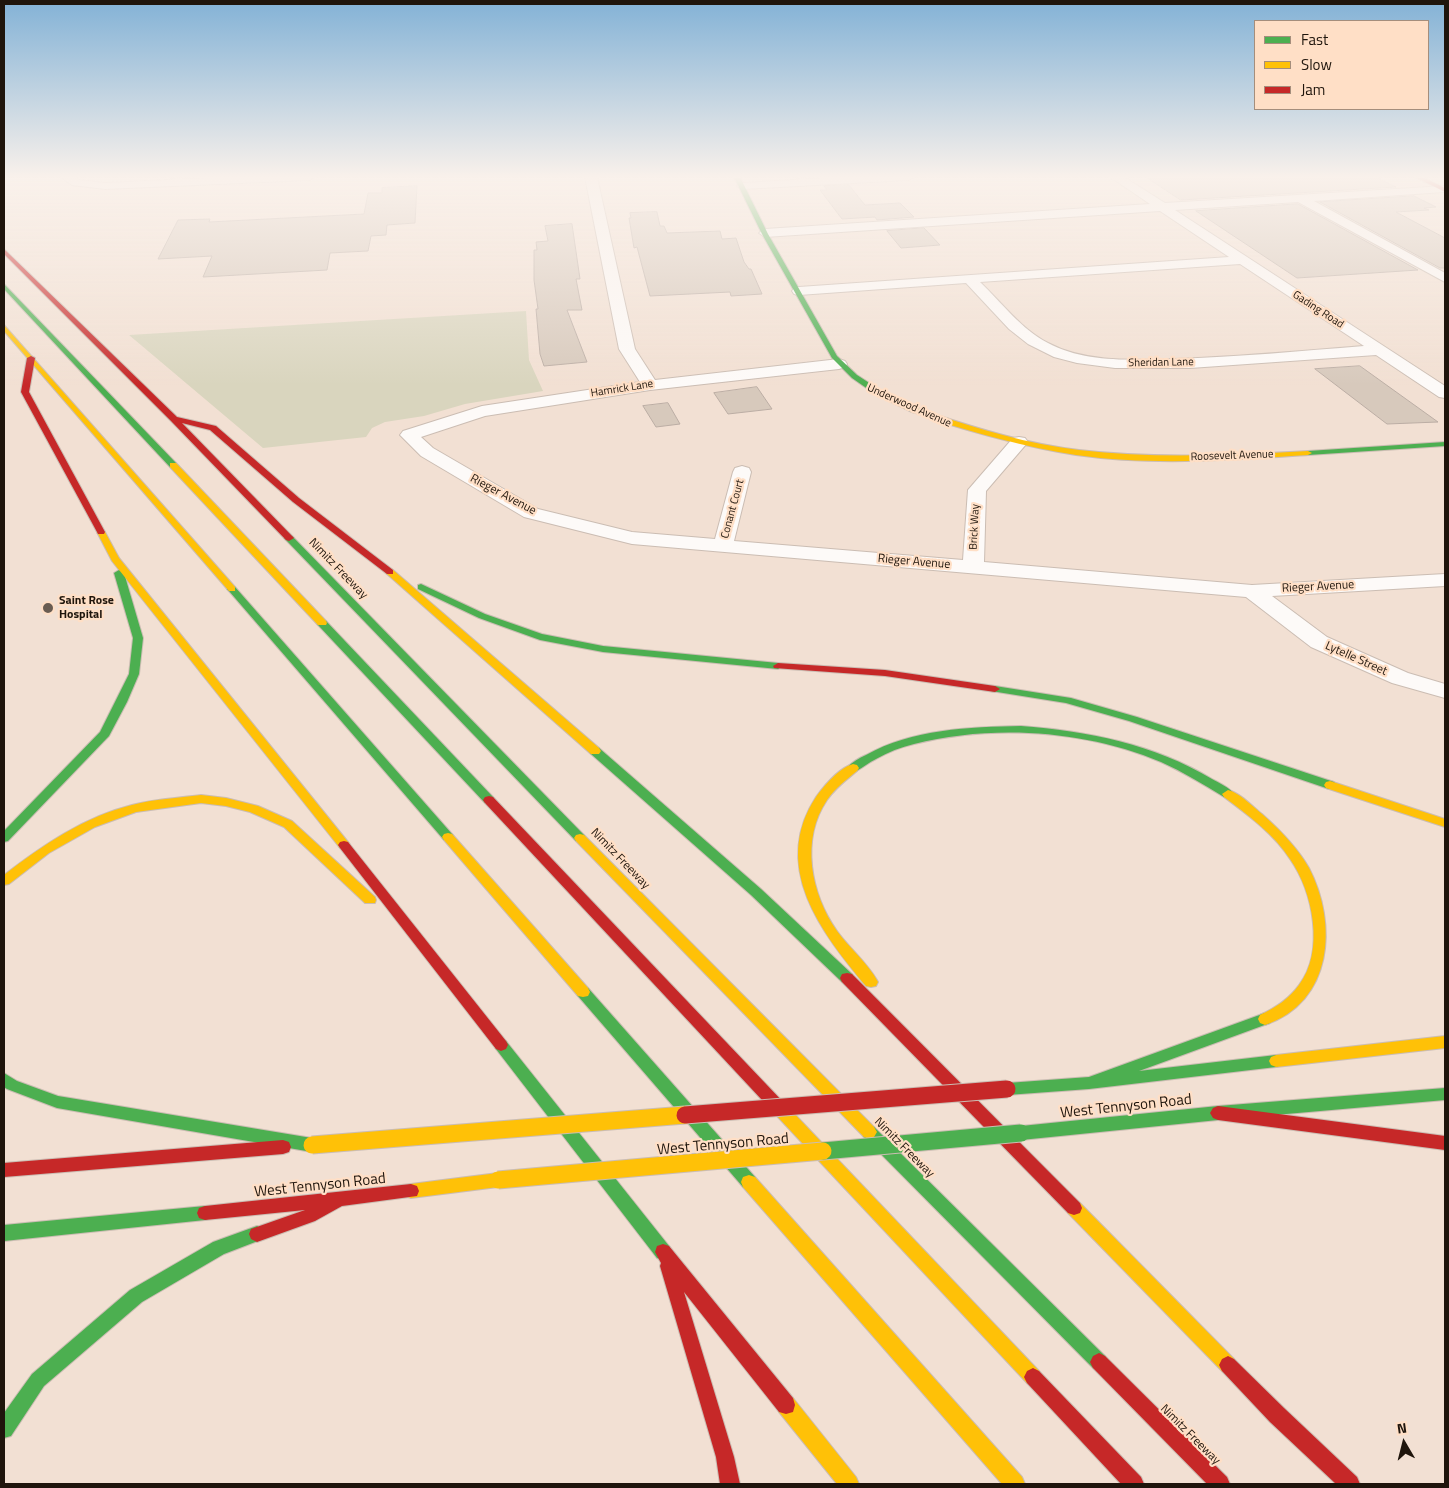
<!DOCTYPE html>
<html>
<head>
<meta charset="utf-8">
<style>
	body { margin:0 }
	#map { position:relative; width:1449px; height:1488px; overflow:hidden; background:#f2e0d3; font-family:"Titillium Web",sans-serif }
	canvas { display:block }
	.frame { position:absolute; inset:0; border:5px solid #1f150c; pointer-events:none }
	.legend { position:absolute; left:1254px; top:20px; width:175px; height:90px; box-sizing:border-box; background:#ffdfc6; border:1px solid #a58e7c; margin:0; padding:6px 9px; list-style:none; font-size:15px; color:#1f150c }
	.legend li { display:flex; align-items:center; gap:10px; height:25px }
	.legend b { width:25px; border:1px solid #a58e7c }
	.north { position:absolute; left:1379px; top:1418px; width:50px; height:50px; -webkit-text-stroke:4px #ffdfc6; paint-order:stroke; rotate:352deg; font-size:14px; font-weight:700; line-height:20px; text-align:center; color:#1f150c }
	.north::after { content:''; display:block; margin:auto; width:18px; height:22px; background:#1f150c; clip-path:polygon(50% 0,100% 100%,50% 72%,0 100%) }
</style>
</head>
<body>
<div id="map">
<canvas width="1449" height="1488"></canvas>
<div class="frame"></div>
<ul class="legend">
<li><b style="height:6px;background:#4caf50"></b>Fast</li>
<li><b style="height:6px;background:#ffc107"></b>Slow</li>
<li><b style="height:6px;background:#c62828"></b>Jam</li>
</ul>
<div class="north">N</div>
</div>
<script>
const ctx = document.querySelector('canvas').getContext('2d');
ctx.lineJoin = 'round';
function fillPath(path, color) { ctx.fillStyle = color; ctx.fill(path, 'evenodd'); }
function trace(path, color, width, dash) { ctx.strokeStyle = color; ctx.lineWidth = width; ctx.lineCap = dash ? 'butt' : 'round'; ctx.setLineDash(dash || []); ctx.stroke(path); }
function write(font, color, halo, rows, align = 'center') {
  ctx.font = font + ' "Titillium Web",sans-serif'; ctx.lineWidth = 4.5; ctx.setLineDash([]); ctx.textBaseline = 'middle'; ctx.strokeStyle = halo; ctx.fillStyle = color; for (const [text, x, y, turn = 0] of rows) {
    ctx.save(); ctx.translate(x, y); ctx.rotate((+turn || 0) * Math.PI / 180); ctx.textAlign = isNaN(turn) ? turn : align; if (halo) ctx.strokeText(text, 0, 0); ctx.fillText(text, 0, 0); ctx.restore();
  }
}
fillPath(new Path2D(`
	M526,311L529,360L543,391L465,404L424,416L385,422L372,428L366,437L263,448L129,335Z`), '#d9d5be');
const building = new Path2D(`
	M1146,177H1376L1396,187L1181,200Z
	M849,185L865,205L900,203L914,217L877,220L875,217L842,219L820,190H827L824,186Z
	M417,186L415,223L387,225L386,235L371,236L368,251L330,253L327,270L203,277L212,256L158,259L178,220L210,219L209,222L364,214L368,193H382V188Z
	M1414,196L1436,207L1424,208L1429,210L1396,212L1445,238V268H1440L1320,202Z
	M1298,204L1418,270L1297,278L1196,211Z
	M657,212L660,226H664L667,233L720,231L722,239L736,238L744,262L749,269H751L762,294L731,296L730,292L650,296L637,247L634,248L629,218H631L630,213Z
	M572,224L580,279H576L582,310H567L587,362L544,366L540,354L536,309H538L534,280V250H537L536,242L548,241L545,226Z
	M924,228L940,245L901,248L887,231Z
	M1360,366L1438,422L1387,424L1315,369Z
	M757,387L772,409L728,414L714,393Z
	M668,403L680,424L656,427L643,406Z`);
fillPath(building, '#d7c9bc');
trace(building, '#bbada4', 1);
const street = new Path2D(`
	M61,177H75L79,180L105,183L230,177H315L309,180L105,189L72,185Z
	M585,177H597L635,349L655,380L839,359L845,361L847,364L845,367L839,369L650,390L485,416L421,437L433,448L538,509L632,532L715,539L733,472L735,468L742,466L749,468L751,472L734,541L963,560L968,490L1013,438L1019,437L1025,438L1028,442L986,491L984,562L1252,585L1445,574V586L1272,596L1327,637L1408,673L1445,684V698L1392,683L1311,647L1246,597L632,544L524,517L421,456L400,435L403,431L482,406L640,382L619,349Z
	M844,177H914L908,180L743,189L737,186L743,183Z
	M1110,177H1124L1165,203L1445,186L1444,192L1314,201L1445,273V282L1298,202L1175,210L1445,386V398L1439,397L1376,355L1190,368H1115L1077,363L1054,357L1028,344L1009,329L966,283L799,295L794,294L792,291L794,288L799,287L1229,257L1160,211L765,237L759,233L765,229L1150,204ZM1240,264L1364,346C1301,351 1238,357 1174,359C1133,360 1085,363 1048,343C1021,329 1002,303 980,282Z`);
const fast = new Path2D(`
	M734,177H740L768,234L837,356L857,375L880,390L905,403L931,413V417L912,412L875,394L852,378L832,358L762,234Z
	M4,284L176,463V467H170L4,289Z
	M1445,442V446L1308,455L1304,453L1308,451Z
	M289,535L292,536L584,835L586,838L584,841H576L286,540L284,538Z
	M119,570L124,573L143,638L139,674L127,702L109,736L8,841L4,842V831L100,732L129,674L133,638L114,573Z
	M421,584L485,614L542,634L603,646L778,663L783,666L778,669L603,652L540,640L479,618L418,589V585Z
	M232,586L235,587L452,834L454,837L452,840H444L229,591L227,589Z
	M322,620L326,621L493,797L495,800L493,803H485L318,625L317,623Z
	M995,686L1071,698L1137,717L1334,782L1336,785L1330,789L1326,788L1129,721L1066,703L991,691L990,689Z
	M1021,726C1087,731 1154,744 1212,779C1219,783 1229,787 1234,794L1228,798L1224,797C1203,784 1183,772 1161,762C1085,730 993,724 914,744C901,747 888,752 876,759C869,762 863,768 856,771C853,772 853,772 849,771L847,768C852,762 859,758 866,755C912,729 969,727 1021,726Z
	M595,747L599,748L761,889L852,974L854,978L852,982L847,983L842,982L751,895L591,754L589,751Z
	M583,987L588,988L755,1177L757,1182L755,1187L749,1189L743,1187L578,996L576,992L578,988Z
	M1265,1013L1270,1015L1272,1019L1270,1023L1139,1071L1276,1055L1281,1057L1283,1061L1281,1065L1276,1067L1089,1089L1007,1095L1002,1093L1000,1089L1002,1085L1007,1083L1089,1077Z
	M501,1039L506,1041L669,1246L671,1252L669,1258L663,1260L657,1258L496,1049L494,1045L496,1041Z
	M4,1073L17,1081L58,1096L312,1138L318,1140L320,1145L318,1150L312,1152L57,1108L7,1089L4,1087Z
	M1445,1088V1100L1218,1120L1021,1140L1016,1138L1013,1133L1016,1128L1021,1126L1218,1106Z
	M869,1125L874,1127L1105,1356L1108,1362L1105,1368L1099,1371L1093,1368L864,1137L861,1132L864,1127Z
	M205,1206L211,1208L213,1213L211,1218L205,1220L4,1241V1225Z
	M257,1226L263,1229L265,1234L263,1239L224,1254L142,1302L44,1386L11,1436L4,1438V1413L32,1374L130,1290L213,1242Z`);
const slow = new Path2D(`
	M4,325L235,587V591H229L4,331Z
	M925,413H931C979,429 1028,444 1079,450C1155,459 1232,455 1308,451L1312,453L1308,455C1231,460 1153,466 1076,455C1025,447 975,433 925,417Z
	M170,463H176L326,621L327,623L326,625H318L170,467Z
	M101,529L105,532L119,558L348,842L350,845L348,848H340L112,561L97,532Z
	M390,569L393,570L599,748L601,751L599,754H591L387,574L385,572Z
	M853,764L857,765L859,768L857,771C846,780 835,788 827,800C800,840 811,894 837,931C849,948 868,963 878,982L876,986L871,987L866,986C822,933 770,867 816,797C824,786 839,768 853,764Z
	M1330,781L1445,819V827L1326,788L1324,785L1326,782Z
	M1228,790C1240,793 1252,806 1262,814C1280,830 1297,847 1309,868C1338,924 1333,1002 1265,1025L1260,1023L1258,1019L1260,1015C1275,1008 1289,999 1299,985C1325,951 1313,892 1290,859C1274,834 1248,815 1224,797L1222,794Z
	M201,795L226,798L258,806L292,821L375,897L376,900L375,903H365L284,827L250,812L226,806L201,803L136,812L95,827L49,853L9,884L4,885V875C43,845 84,817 132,805C154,799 178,798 201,795Z
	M448,833L452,834L588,988L590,992L588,996L583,997L578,996L444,840L442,837L444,834Z
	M580,834L584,835L874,1127L877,1132L874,1137L869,1139L864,1137L576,841L574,838L576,835Z
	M1445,1036V1048L1276,1067L1271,1065L1269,1061L1271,1057L1276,1055Z
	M781,1104L786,1105L1039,1371L1042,1377L1039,1383L1033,1386L1027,1383L776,1115L773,1110L776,1105Z
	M498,1173L504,1175L506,1180L504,1185L498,1187L411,1198L405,1196L403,1191L405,1186L411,1184Z
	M749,1175L755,1177L1022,1477L1025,1484H1002L743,1187L741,1182L743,1177Z
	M1074,1201L1080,1203L1234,1359L1237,1365L1234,1371L1228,1374L1222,1371L1068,1213L1066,1208L1068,1203Z
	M786,1396L793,1398L856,1477L859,1484H837L779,1412L777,1405L779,1398Z`);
const jam = new Path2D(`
	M1415,177H1422L1445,188V192Z
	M4,249L177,417L216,426L299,498L393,570V574H387L293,502L210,430L182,423L294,538L289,541L286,540L171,421L4,254Z
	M31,356L35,358L29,392L105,532L104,534H98L97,532L21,392L27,358Z
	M778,663L885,670L995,686L1000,689L995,692L885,676L774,668L773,666Z
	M489,796L493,797L786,1105L789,1110L786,1115L781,1116L776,1115L485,803L483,800L485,797Z
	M344,841L348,842L506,1041L508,1045L506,1049L501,1051L496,1049L340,848L338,845L340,842Z
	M847,973L852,974L1080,1203L1082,1208L1080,1213L1074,1215L1068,1213L842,982L840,978L842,974Z
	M1218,1106L1445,1136V1150L1218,1120L1213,1118L1210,1113L1213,1108Z
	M283,1140L289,1142L291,1147L289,1152L283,1154L4,1177V1163Z
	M411,1184L417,1186L419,1191L417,1196L342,1206L315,1221L257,1242L251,1239L249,1234L251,1229L305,1210L205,1220L199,1218L197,1213L199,1208L205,1206Z
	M663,1244L669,1246L793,1398L795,1405L793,1412L786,1414L779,1412L684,1292L734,1457L740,1484H720L716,1457L660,1266L661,1263L655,1252L657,1246Z
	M1099,1353L1105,1356L1227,1477L1230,1484H1207L1093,1368L1090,1362L1093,1356Z
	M1228,1356L1234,1359L1284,1408L1357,1477L1360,1484H1336L1270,1422L1222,1371L1219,1365L1222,1359Z
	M1033,1368L1039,1371L1141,1477L1144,1484H1121L1027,1383L1024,1377L1027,1371Z`);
trace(street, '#cbbdb3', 2);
trace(fast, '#cbbdb3', 2);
trace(slow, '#cbbdb3', 2);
trace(jam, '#cbbdb3', 2);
fillPath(street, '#fdfaf8');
fillPath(fast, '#4caf50');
fillPath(slow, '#ffc107');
fillPath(jam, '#c62828');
const fastBridge = new Path2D(`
	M823,1151L1021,1133`);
const slowBridge = new Path2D(`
	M312,1145L685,1115
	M498,1180L823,1151`);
const jamBridge = new Path2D(`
	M685,1115L1007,1089`);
trace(fastBridge, '#cbbdb3', 19, []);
trace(slowBridge, '#cbbdb3', 19, []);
trace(jamBridge, '#cbbdb3', 19, []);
trace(fastBridge, '#4caf50', 17);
trace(slowBridge, '#ffc107', 17);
trace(jamBridge, '#c62828', 17);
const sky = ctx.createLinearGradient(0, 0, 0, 385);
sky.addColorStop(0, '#83b2d6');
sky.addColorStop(0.46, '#f9f1eb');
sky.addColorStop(1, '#f9f1eb00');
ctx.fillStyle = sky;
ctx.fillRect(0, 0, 1449, 385);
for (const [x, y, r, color] of [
	[48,608,6,"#695c52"]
]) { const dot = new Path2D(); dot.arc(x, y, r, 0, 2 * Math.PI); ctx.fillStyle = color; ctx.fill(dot); trace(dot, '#ffdfc6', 2); }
write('11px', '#1f150c', '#ffdfc6', [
	["Gading Road",1318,310,33],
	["Sheridan Lane",1161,363,-1],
	["Hamrick Lane",622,389,-9],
	["Underwood Avenue",909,406,24],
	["Roosevelt Avenue",1232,456,-2],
	["Conant Court",733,509,-75],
	["Brick Way",975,527,-87]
]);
write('12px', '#1f150c', '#ffdfc6', [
	["Rieger Avenue",503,495,28],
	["Rieger Avenue",914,562,5],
	["Nimitz Freeway",338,569,46],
	["Rieger Avenue",1318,587,-3],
	["Lytelle Street",1356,659,24],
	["Nimitz Freeway",620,859,46],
	["Nimitz Freeway",904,1148,45],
	["Nimitz Freeway",1190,1435,45]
]);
write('bold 12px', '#1f150c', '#ffdfc6', [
	["Saint Rose",59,601],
	["Hospital",59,615]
], 'left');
write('15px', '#1f150c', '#ffdfc6', [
	["West Tennyson Road",1126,1107,-6],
	["West Tennyson Road",723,1145,-5],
	["West Tennyson Road",320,1186,-6]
]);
</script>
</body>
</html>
